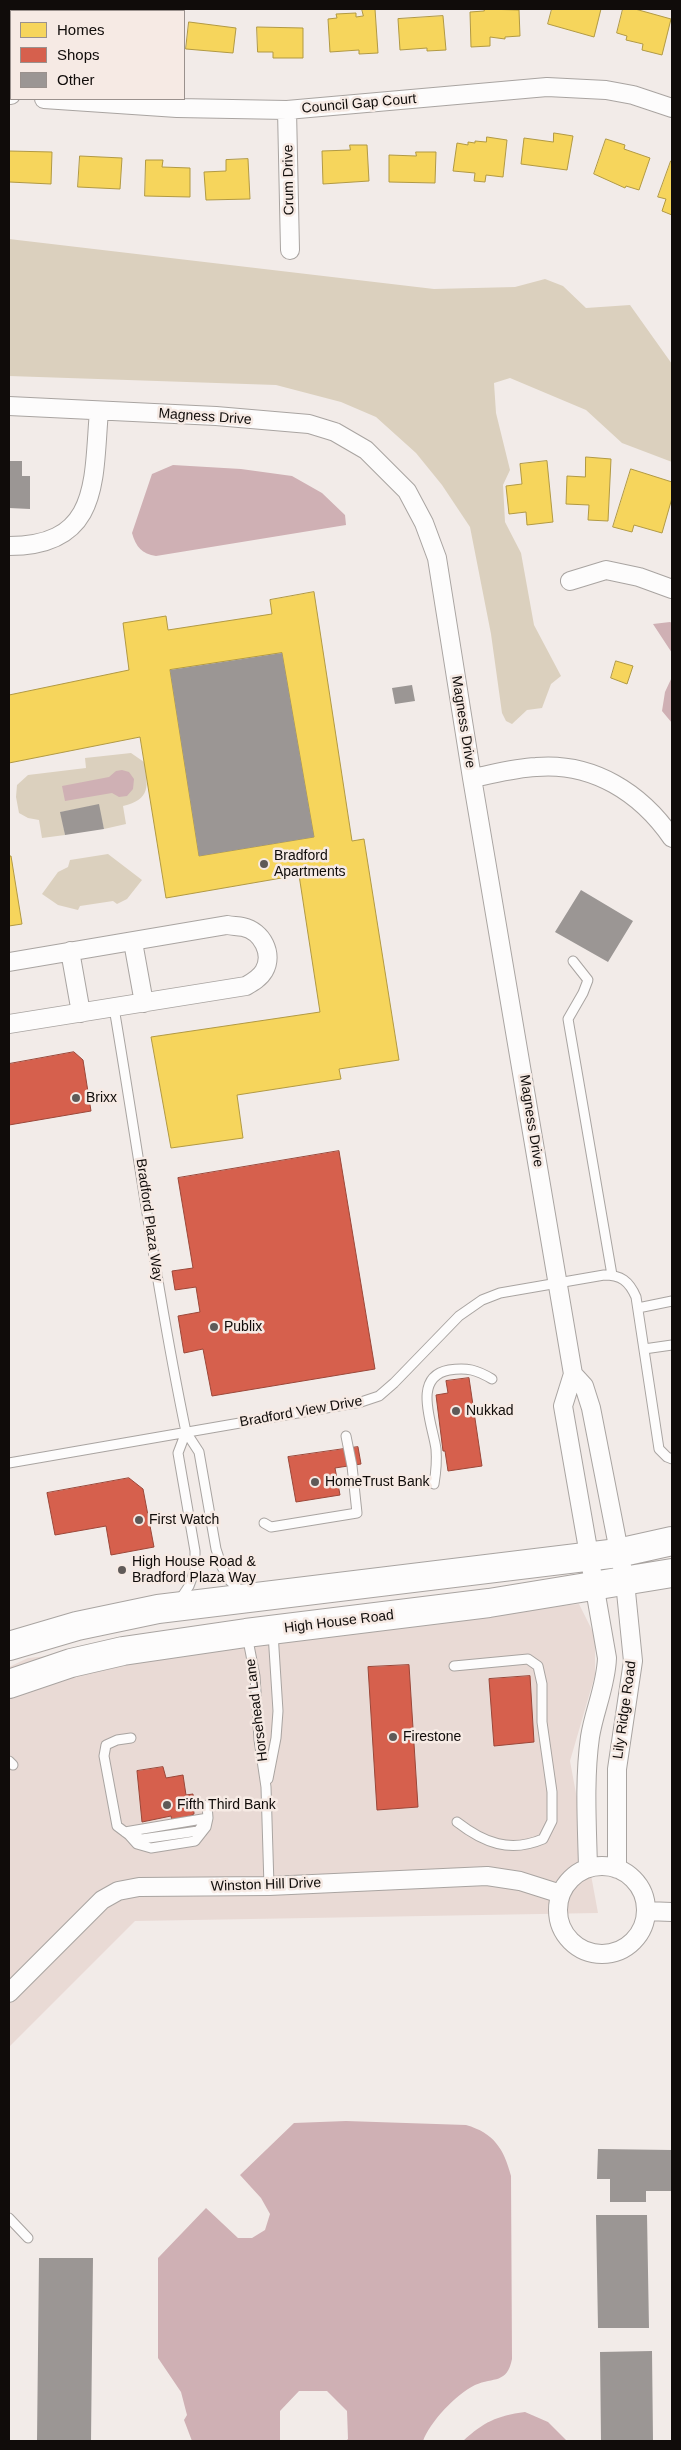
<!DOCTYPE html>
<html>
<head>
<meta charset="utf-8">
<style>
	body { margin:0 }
	#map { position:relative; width:681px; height:2450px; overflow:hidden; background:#f2ebe8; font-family:Helvetica,sans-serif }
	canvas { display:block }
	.frame { position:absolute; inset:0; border:10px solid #100c0a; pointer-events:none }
	.legend { position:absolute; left:10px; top:10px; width:175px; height:90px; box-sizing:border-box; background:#f6eae4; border:1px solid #9a918d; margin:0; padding:6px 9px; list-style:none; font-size:15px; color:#100c0a }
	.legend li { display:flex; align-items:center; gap:10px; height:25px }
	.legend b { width:25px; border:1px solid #9a918d }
</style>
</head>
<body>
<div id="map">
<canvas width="681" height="2450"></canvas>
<div class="frame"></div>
<ul class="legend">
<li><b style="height:14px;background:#f6d55c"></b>Homes</li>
<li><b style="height:14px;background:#d6604d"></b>Shops</li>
<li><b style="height:14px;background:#9b9694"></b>Other</li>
</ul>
</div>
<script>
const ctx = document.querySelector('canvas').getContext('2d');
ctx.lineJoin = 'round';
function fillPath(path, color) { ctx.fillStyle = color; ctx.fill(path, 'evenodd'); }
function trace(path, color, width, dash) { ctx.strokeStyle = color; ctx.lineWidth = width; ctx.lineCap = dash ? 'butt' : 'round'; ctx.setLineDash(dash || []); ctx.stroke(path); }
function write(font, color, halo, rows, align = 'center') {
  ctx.font = font + ' Helvetica,sans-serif'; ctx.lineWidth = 5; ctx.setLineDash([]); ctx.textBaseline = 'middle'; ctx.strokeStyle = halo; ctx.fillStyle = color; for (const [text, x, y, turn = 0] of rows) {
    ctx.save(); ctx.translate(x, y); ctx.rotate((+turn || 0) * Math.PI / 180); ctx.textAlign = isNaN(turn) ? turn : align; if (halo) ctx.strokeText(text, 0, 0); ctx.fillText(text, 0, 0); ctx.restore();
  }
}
fillPath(new Path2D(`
	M579,1604L595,1636V1675L570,1761L598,1913L135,1921L9,2047V1667L28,1658Z`), '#e9dad5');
fillPath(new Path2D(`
	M9,239L434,289L515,287L545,279L563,286L586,308L630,305L672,364V462L622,443L586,410L510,378L494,383L496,413L510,470L503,485L505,522L521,553L534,625L561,676L551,684L542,708L527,710L512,724L506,721L502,713L491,634L470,527L442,485L416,453L376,417L341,402L276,385L9,376Z
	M131,753L144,762C148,787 151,799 123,806L126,824L104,829L98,805L61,812L65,835L42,838L39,820L28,818L19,813L16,797L17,785L28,775L86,768L85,758Z
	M108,854L142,880L127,899L117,904L113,901L80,906L78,910L58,905L42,894L58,872L68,867L70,860Z`), '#dbd0be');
fillPath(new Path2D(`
	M173,465L241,469L292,476L322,493L345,515L346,525L156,556C142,554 136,547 132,533L152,474Z
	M670,622L672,623V653L653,624Z
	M672,677V723L662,711L665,692Z
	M122,770L129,772L134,779L133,789L127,796L119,797L112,793L65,801L62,786L109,777L116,771Z
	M346,2121L466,2125C494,2133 504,2149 511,2176L512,2359C507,2384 494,2377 475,2385C456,2394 430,2422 423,2441H346L348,2439L347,2411L327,2391H299L280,2411V2441H192L184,2420L187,2415L181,2392L158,2358V2258L206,2208L238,2238H252L265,2230L270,2214L261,2198L240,2175L294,2123Z
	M525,2412L548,2422L567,2441H463C484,2422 496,2416 525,2412Z`), '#cfb0b4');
const homes = new Path2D(`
	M9,9H23V11H11V41H9Z
	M42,9H57V11H62H42Z
	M362,9H375L378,53L359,54V50L330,52L328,19L337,18L336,14L356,13V17L363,16Z
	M484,9L519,10L520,36L505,37V39L490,37V46L471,47L470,12L484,11Z
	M552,9H601L594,37L548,24Z
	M623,9H635L671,19L662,55L642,50L643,44L626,40L627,36L617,33Z
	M443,16L446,50L427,51V48L400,50L398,19Z
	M189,22L236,28L233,53L186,49Z
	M257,27L303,28V58H273V52H258Z
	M554,133L573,136L567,170L521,164L524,138L553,142Z
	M487,137L507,140L503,177L486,175L485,182L474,181L475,173L453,171L457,143L468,145V142L475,143V141L486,142Z
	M606,139L625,145L624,149L650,158L639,190L626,186L625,188L594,174Z
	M350,145H367L369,181L323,184L322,151L350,150Z
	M9,151L52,152L51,184L9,182Z
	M416,152H436L435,183L389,182V155L416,156Z
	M80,156L122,158L120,189L78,187Z
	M248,159L250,199L206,200L204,172L226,171V160Z
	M146,160H163L162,167L190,168V197L145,196Z
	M671,161H672V215L662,211L666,199L658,197Z
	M586,457L611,459L608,521L588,520L589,505L566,504L567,476L585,477Z
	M547,461L553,522L527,525L526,512L509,514L506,486L522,484L520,464Z
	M631,469L672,482V498L662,533L634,525L632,532L613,527Z
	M314,592L352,841L364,839L399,1060L339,1069L341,1079L237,1095L243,1138L171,1148L151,1037L320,1012L299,875L166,898L140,737L9,763V695L129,670L123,623L166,616L168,630L272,614L270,600ZM282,653L314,837L199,856L170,670Z
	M616,661L633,666L627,684L611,678Z
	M9,856H11L22,924L9,926Z`);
fillPath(homes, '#f6d55c');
trace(homes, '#b19943', 1);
const shops = new Path2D(`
	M74,1052L83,1060L91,1111L9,1125V1064Z
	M339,1151L375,1369L212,1396L203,1349L184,1353L178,1316L200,1312L196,1287L175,1290L172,1271L193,1268L178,1178Z
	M469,1378L482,1466L448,1471L445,1451H443L436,1395L448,1393L446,1381Z
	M358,1447L361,1464L335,1468L340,1495L296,1502L288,1457Z
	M129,1478L143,1489L154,1547L111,1555L106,1526L55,1535L47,1493Z
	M409,1665L418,1807L377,1810L368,1667Z
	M530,1676L534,1742L494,1746L489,1679Z
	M163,1767L166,1778L183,1775L186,1795L193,1794L194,1814L188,1817L191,1834L175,1837L171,1816L142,1822L137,1771Z`);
fillPath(shops, '#d6604d');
trace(shops, '#9b4739', 1);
fillPath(new Path2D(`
	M9,461H22V476H30V509L9,508Z
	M282,653L314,837L199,856L170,670Z
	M412,685L415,701L395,704L392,688Z
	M99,804L104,829L65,835L60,812Z
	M581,890L633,921L608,962L555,932Z
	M598,2149L672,2150V2191H646V2202H610V2179H597Z
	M596,2215H647L649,2328H598Z
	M39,2258H93L91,2441H37Z
	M652,2351L653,2441H601L600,2352Z`), '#9b9694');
const lane = new Path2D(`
	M573,961L588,980L583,993L568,1019L612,1275
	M114,1008C138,1149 157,1292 186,1432L199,1452L216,1549L222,1567L230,1581L244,1594
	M638,1308L672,1301
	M644,1349L672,1345
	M9,1463L361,1402L379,1396L394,1383L459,1316L482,1300L500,1293L604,1275C621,1275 629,1281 636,1297L659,1449L667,1457L672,1459
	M434,1484C436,1472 437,1461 436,1449C433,1425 411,1377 449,1370C467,1367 477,1370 492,1379
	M264,1523L271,1527L357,1513L352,1466L346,1436
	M179,1601L189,1586L195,1570V1551L178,1453L186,1432
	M247,1635L255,1676L259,1740L266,1787L269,1886
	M454,1666L528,1659L538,1666L542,1684V1722L552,1792V1821L543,1839C510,1853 484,1843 457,1822
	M131,1738L117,1740L106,1745L104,1756L117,1826L129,1835L142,1839L198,1831L208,1818L207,1805
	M9,1761L13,1765
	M268,1779L276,1738L278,1711L273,1633
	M125,1832L208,1818L206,1827L195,1841L151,1848L137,1844L129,1835
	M9,2218L28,2238`);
const street = new Path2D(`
	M9,95H11
	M44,99L177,108L287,110L547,87L606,90L633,95L672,108
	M287,110L290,250
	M9,406L216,416L309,424L335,432L366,450L407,491L424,523L437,558L472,778L573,1374L563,1406L607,1658C606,1686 594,1711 590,1737C584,1780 587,1825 588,1868
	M9,546C101,546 93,479 99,411
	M570,581L606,570L639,577L672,589
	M472,778C493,774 515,768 536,767C593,762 641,793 672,838
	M133,942L144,1003
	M70,951L81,1013
	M9,962L227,925C233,926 238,926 243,927C262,931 274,954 264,971C260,978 253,982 246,986L9,1024
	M573,1374L584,1386L591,1408L625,1582L633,1661L617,1769V1869
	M558 1910a44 44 0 1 1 88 0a44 44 0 1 1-88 0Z
	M646,1911L672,1912
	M9,1993L102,1900L118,1891L139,1887L269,1886L487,1876L520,1881L561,1894`);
const primary = new Path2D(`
	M9,1646L77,1626L158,1609L618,1553L672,1541
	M9,1684L71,1663L123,1651L246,1633L489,1603L672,1573`);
trace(lane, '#a9a4a1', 11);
trace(street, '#a9a4a1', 20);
trace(primary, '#a9a4a1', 30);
trace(lane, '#fdfcfc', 9);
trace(street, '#fdfcfc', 18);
trace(primary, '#fdfcfc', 28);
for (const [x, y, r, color] of [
	[264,864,5,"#5f5a58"],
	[76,1098,5,"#5f5a58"],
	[214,1327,5,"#5f5a58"],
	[456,1411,5,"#5f5a58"],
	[315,1482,5,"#5f5a58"],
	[139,1520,5,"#5f5a58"],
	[122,1570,5,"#5f5a58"],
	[393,1737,5,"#5f5a58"],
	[167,1805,5,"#5f5a58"]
]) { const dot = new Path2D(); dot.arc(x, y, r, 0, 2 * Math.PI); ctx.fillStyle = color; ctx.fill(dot); trace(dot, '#f6eae4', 2); }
write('14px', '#100c0a', '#f6eae4', [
	["Council Gap Court",359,104,-5],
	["Crum Drive",289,180,-91],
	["Magness Drive",205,417,4],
	["Magness Drive",463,722,81],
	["Magness Drive",531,1121,81],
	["Bradford Plaza Way",149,1220,82],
	["Bradford View Drive",301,1412,-10],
	["High House Road",339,1622,-7],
	["Horsehead Lane",257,1710,-97],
	["Lily Ridge Road",625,1710,-82],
	["Winston Hill Drive",266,1885,-2]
]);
write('14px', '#100c0a', '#f6eae4', [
	["Bradford",274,856],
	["Apartments",274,872],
	["Brixx",86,1098],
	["Publix",224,1327],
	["Nukkad",466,1411],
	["HomeTrust Bank",325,1482],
	["First Watch",149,1520],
	["High House Road &",132,1562],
	["Bradford Plaza Way",132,1578],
	["Firestone",403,1737],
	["Fifth Third Bank",177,1805]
], 'left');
</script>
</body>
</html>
